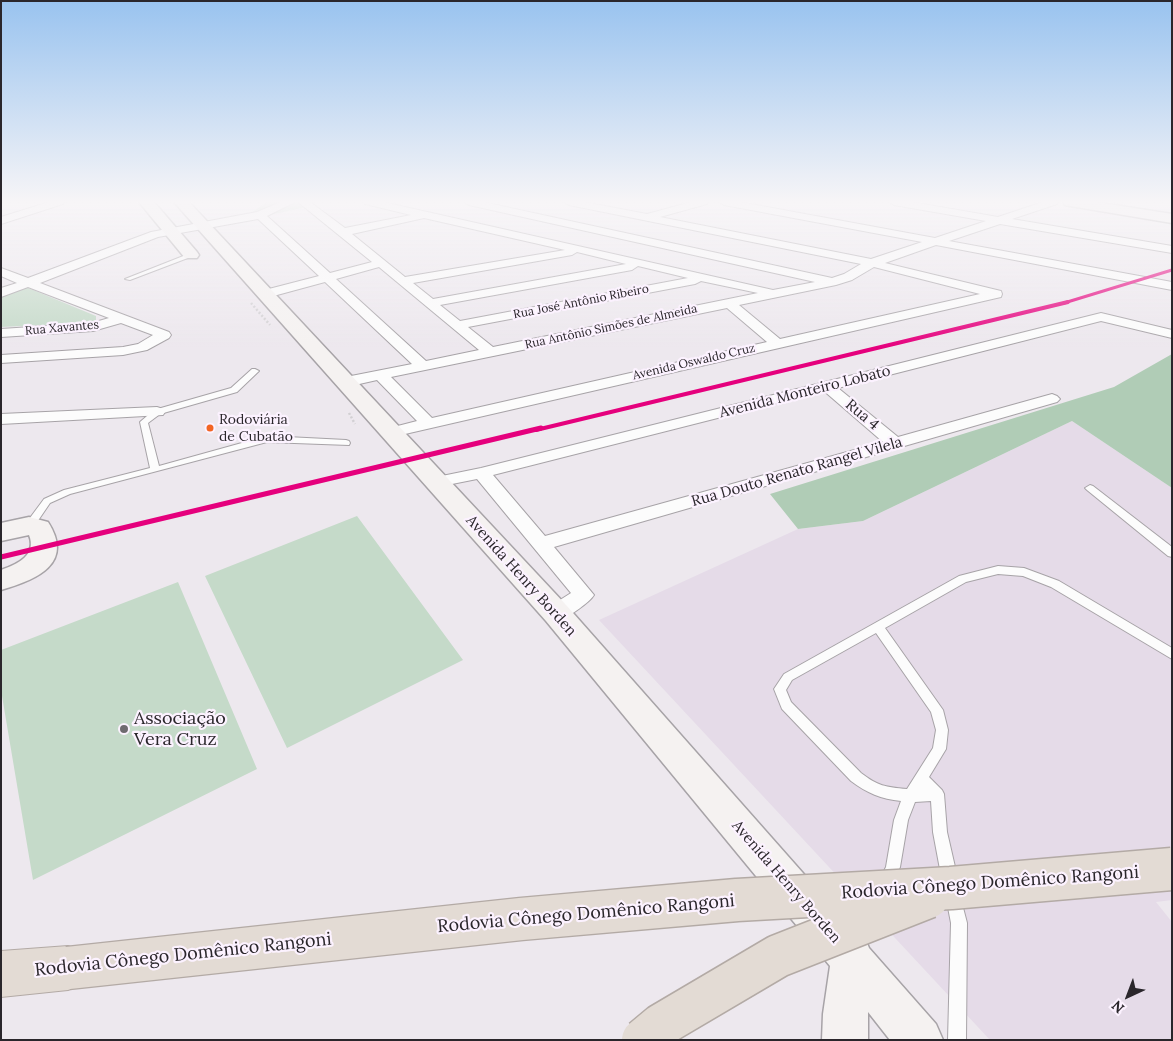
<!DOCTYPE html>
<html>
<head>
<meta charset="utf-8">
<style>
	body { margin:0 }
	#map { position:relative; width:1173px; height:1041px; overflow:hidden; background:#ede8ee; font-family:Lora,serif }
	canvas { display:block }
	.frame { position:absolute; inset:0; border:2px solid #2a262b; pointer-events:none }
	.north { position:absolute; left:1103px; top:971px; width:50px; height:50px; -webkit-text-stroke:4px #fcf2ff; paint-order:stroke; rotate:223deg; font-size:14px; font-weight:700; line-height:20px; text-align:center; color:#2a262b }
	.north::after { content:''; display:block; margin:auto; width:18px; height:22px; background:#2a262b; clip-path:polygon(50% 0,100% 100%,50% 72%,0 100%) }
</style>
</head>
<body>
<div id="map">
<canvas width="1173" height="1041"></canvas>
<div class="frame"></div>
<div class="north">N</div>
</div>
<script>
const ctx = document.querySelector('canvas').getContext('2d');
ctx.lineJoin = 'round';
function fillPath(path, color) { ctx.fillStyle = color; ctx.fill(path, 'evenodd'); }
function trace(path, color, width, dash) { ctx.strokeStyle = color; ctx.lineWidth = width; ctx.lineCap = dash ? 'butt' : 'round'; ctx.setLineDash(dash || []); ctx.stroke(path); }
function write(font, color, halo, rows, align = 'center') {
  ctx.font = font + ' Lora,serif'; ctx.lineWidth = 4.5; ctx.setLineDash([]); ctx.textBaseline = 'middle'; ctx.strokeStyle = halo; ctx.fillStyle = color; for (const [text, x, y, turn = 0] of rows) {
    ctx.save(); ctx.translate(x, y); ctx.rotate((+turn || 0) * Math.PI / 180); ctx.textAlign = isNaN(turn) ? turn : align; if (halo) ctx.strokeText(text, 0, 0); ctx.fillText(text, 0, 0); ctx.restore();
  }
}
fillPath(new Path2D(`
	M1072,421L1172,488V900L1156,902L1172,922V1040H990L599,620L798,529L863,521Z`), '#e5dbe8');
fillPath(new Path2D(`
	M267,202H312L316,205L270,215L252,212Z
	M26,287L96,316V320L86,323L1,327V296Z
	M357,516L463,660L287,748L205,576Z
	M178,582L257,769L33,880L1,690V650Z`), '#c5dac9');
fillPath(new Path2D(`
	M1172,354V488L1072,421L863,521L798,529L770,494L1114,387Z`), '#b0ccb6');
const lane = new Path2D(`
	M191,253L193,254V256L130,280L125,279Z
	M252,369H255L259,371L237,392L160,414L148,423L159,466L267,436L346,440L349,441L350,443L349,445L267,442L70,494L50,503L33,528H25L24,526L44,499L64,490L150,468L140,422L154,410L231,388Z
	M1090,485L1093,486L1172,547V557L1168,556L1087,490L1085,488Z
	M998,566L1024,568L1059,581L1172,648V659L1051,587L1023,576L998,574L966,582L885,628L943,710L948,730L946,749L929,777L942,790L944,794L947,832L958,880L955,885L950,887L945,885L942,880L933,832L931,801L915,802L908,820L900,867L892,886L887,888L882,886L879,881L886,867L894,820L901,801C881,799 867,793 851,781L782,709L774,689L784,674L959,576ZM876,633L931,712L936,730L933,748L907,789C885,787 878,786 861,773L791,702L786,690L792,680Z
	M954,889L959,892L967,923L966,1040H948L951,923L946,897L949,892Z`);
const street = new Path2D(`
	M49,202H64L63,204L1,224V217Z
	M281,202H295L267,216L330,273L372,262L298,202H310L345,228L411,215L365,204L364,202H383L773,290L815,282L469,205L464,202H483L832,278L844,274L861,264L569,205L564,202H584L647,214L691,202H708L707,204L660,217L871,259L922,242L724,205L719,202H740L935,238L986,221L894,205L889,202H912L998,217L1043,202H1058L1057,204L1012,219L1172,246V253L1000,224L949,241L1172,282V290L936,245L885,263L1001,291L1002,294L1001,297L392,437L386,435L384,432L386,429L417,421L377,380L346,387L341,385L338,382L341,379L346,377L412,364L325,282L266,298L261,297L260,294L261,291L319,276L258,219L158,237L40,283L169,332L171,335L169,338L147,350L123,355L1,363V355L123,347L138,344L153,335L121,323L93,331L1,337V329L92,323L109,318L28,287L1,297V288L17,283L1,276V268L28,278L151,232L257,212ZM424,218L565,250L405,277L352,234ZM577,252L626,264L433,299L413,283L572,255ZM638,266L688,278L460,321L440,305L632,270ZM379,267L479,350L426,361L336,279ZM874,267L980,294L780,339L739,305L836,285L852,280ZM701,281L758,293L493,347L468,327L695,284ZM727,308L767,342L432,418L391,377Z
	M1101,313L1172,330V338L1101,321L838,388L898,437L1052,394L1057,396L1060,399L1057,402L554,547L594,595C590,602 565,620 557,621C555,621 550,619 549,619L545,613L549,607L571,593L477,479L437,487L431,486L428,482L431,478L437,477L481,468ZM824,391L883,442L545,536L493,475Z
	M157,407L163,409L165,412L163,415L1,424V414Z`);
const secondary = new Path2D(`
	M139,202H154L197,252L199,255L197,258H185Z
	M174,202H189L566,605L863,941L867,943L869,948L936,1024L943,1040H890L868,1012V1040H822L823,1014L830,966L546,621Z
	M1063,202H1096L1172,214V223L1070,206L1065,205Z
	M29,517L48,522C75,564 36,580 1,590V570C18,564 37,555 29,535L1,541V523Z`);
const highway = new Path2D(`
	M68,946L84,952L90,968L84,984L68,990L1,997V951Z`);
trace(lane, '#a7a3a7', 2);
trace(street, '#a7a3a7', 2);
trace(secondary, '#a7a3a7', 3);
trace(highway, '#b3aaa5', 2);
trace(new Path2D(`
	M251,303L270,325
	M349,413L355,424`), '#d2d0d3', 2.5, [2, 2]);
fillPath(lane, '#fcfcfc');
fillPath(street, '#fcfcfc');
fillPath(secondary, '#f5f2f1');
fillPath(highway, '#e3dbd4');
const highwayBridge = new Path2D(`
	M68,968L521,919L737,900L951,888L1172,869
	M643,1040L661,1025L778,956L928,897`);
trace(highwayBridge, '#b3aaa5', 45, []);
trace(highwayBridge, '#e3dbd4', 42);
trace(new Path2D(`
	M1064,303L1172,270`), '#e5007d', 3);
trace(new Path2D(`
	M536,430L1068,302`), '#e5007d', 4);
trace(new Path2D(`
	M1,557L541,428`), '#e5007d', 5);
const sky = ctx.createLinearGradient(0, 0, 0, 348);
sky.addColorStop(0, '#99c3ef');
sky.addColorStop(0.58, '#f7f5f7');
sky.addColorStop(1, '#f7f5f700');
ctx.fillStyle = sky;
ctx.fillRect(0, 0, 1173, 348);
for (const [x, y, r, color] of [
	[210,428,4.5,"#f26522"],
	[124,729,5,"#6e6a6f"]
]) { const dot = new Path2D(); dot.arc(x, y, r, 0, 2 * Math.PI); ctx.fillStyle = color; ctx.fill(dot); trace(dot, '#fcf2ff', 2); }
write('12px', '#2a262b', '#fcf2ff', [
	["Rua José Antônio Ribeiro",581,302,-11],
	["Rua Antônio Simões de Almeida",611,327,-12],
	["Rua Xavantes",62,328,-5],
	["Avenida Oswaldo Cruz",694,362,-13]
]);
write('14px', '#2a262b', '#fcf2ff', [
	["Rodoviária",219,420],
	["de Cubatão",219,437]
], 'left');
write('15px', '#2a262b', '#fcf2ff', [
	["Avenida Monteiro Lobato",805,392,-14],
	["Rua 4",862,415,40],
	["Rua Douto Renato Rangel Vilela",797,472,-16],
	["Avenida Henry Borden",521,576,48],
	["Avenida Henry Borden",786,882,49]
]);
write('18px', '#2a262b', '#fcf2ff', [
	["Associação",134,719],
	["Vera Cruz",134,740]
], 'left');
write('18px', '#2a262b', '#fcf2ff', [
	["Rodovia Cônego Domênico Rangoni",990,883,-4],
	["Rodovia Cônego Domênico Rangoni",586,914,-5],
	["Rodovia Cônego Domênico Rangoni",183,955,-6]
]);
</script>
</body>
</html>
